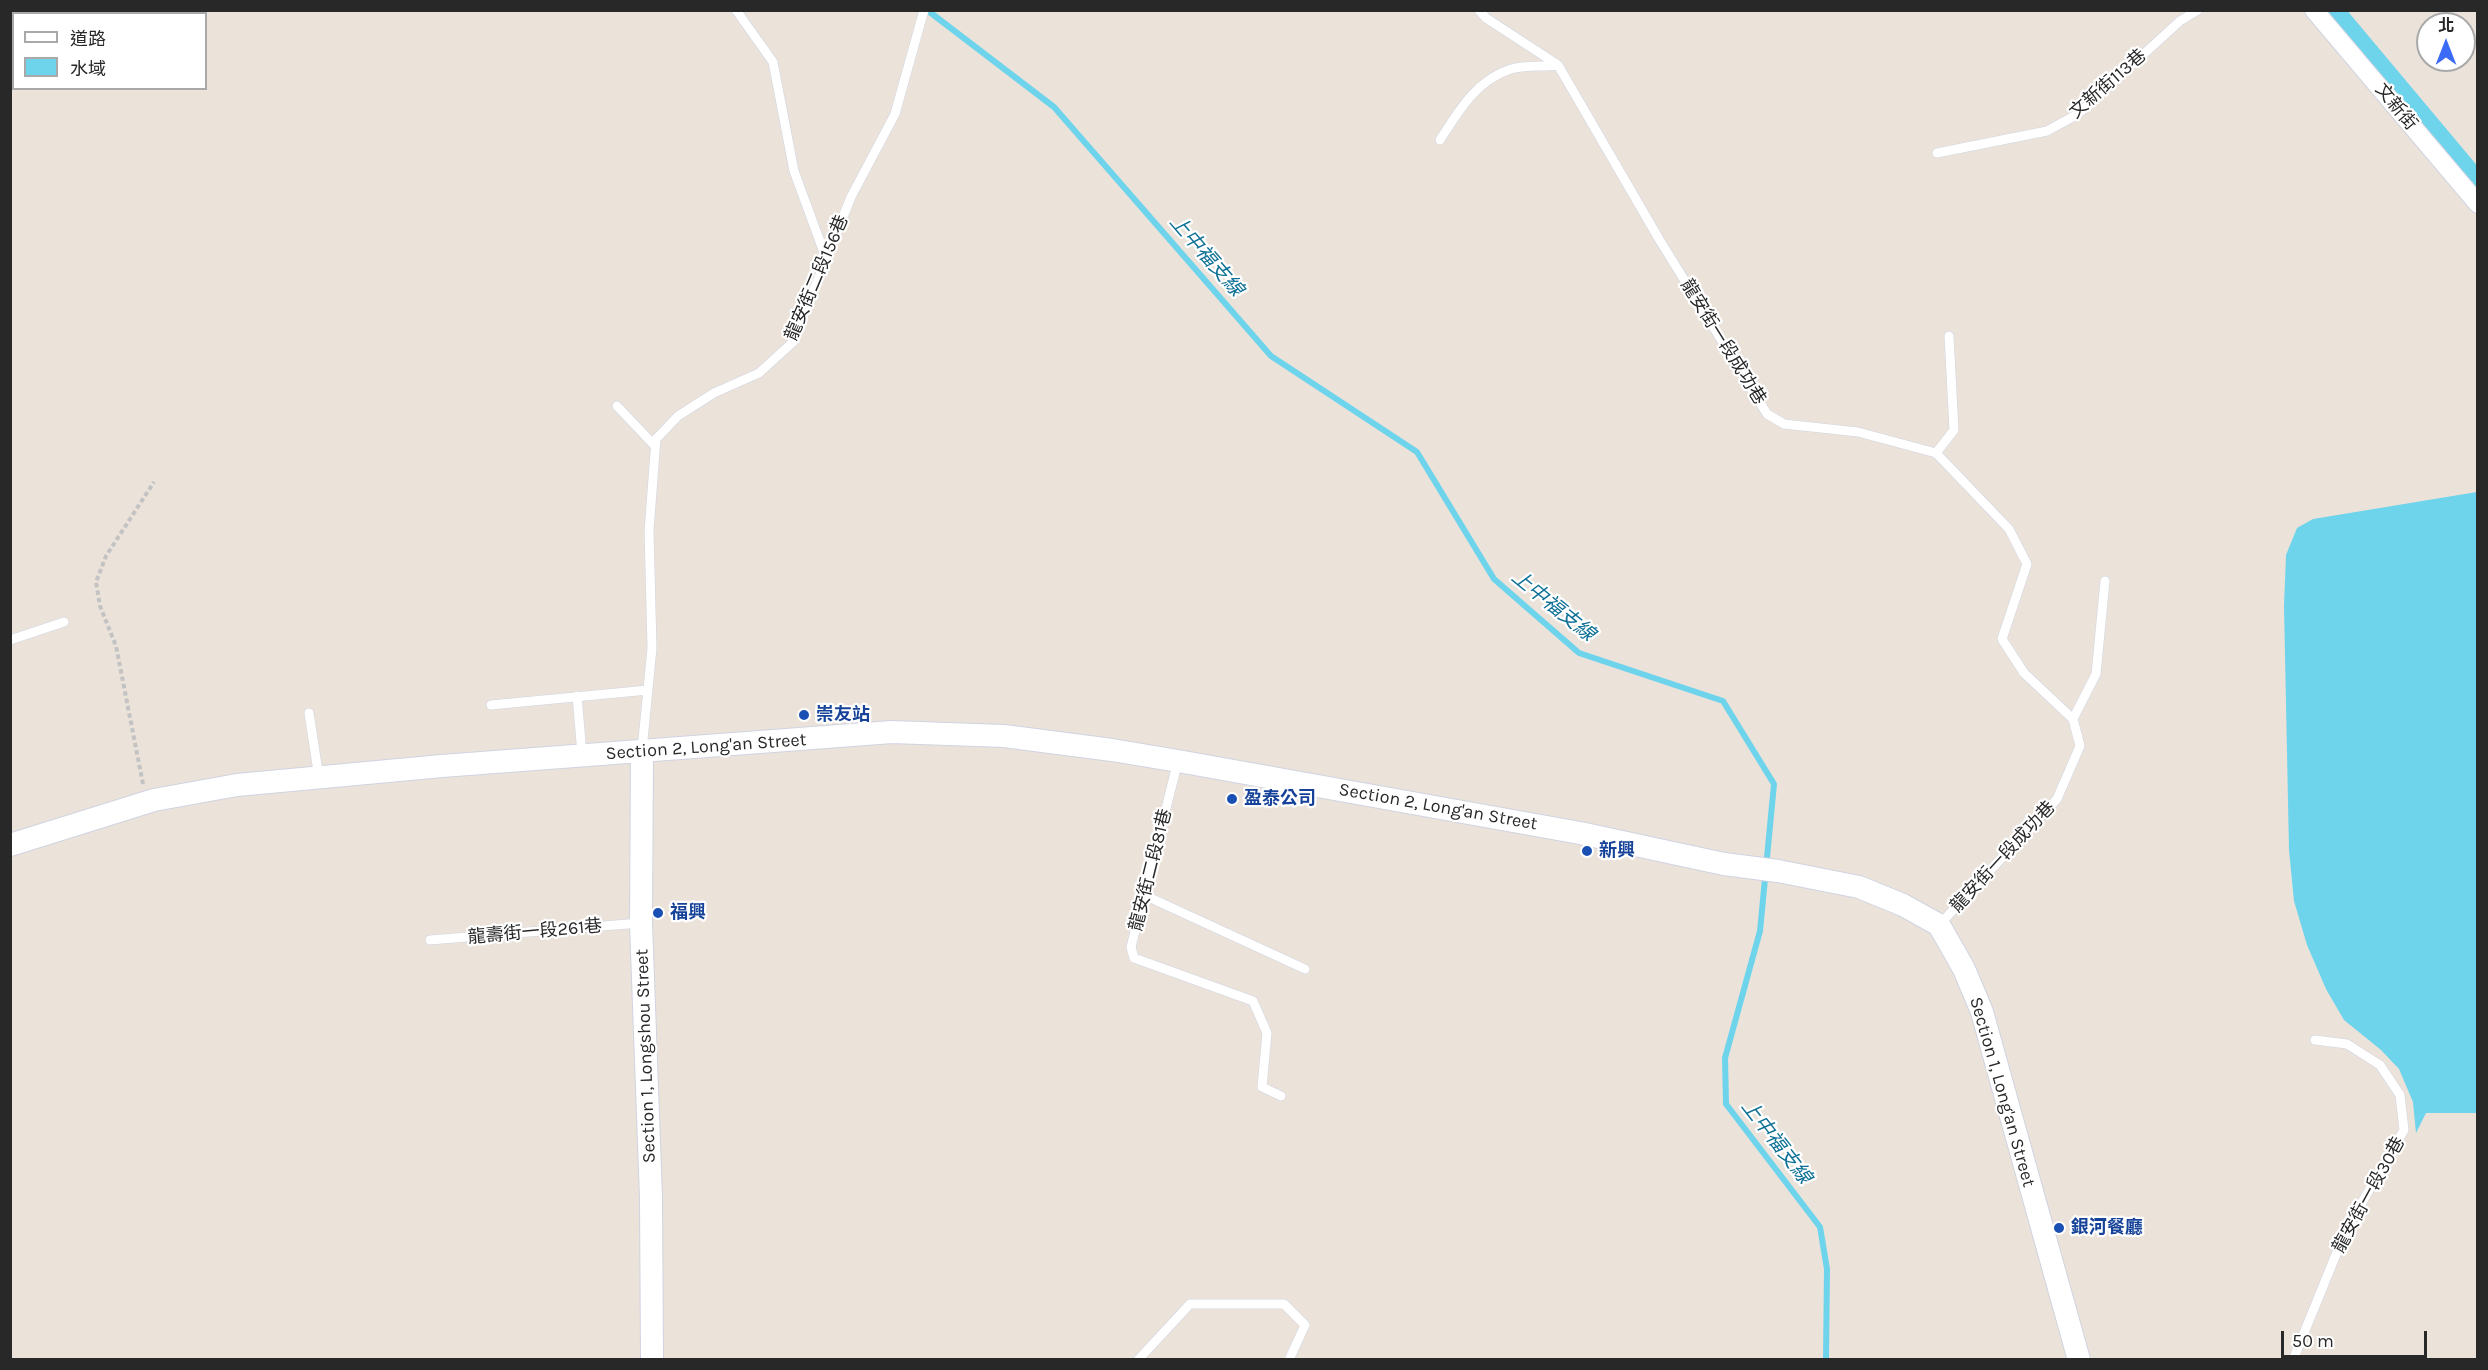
<!DOCTYPE html>
<html>
<head>
<meta charset="utf-8">
<style>
	body { margin:0 }
	#map { position:relative; width:2488px; height:1370px; overflow:hidden; background:#ebe2da; font-family:Karla,"Noto Sans TC",sans-serif }
	canvas { display:block }
	.frame { position:absolute; inset:0; border:12px solid #282828; pointer-events:none }
	.legend { position:absolute; left:12px; top:12px; width:195px; height:78px; box-sizing:border-box; background:#fff; border:2px solid #a9a9a9; margin:0; padding:8px 10px; list-style:none; font-size:18px; color:#282828 }
	.legend li { display:flex; align-items:center; gap:12px; height:30px }
	.legend b { width:30px; border:2px solid #a9a9a9 }
	.north { position:absolute; left:2416px; top:12px; width:60px; height:60px; box-sizing:border-box; background:#fff; border:2px solid #a9a9a9; border-radius:50%; rotate:0deg; font-size:16px; font-weight:700; line-height:24px; text-align:center; color:#282828 }
	.north::after { content:''; display:block; margin:auto; width:21px; height:27px; background:#3b6bf7; clip-path:polygon(50% 0,100% 100%,50% 72%,0 100%) }
	.scale { position:absolute; left:2281px; top:1331px; width:146px; height:27px; box-sizing:border-box; border:3px solid #282828; border-top:0; padding-left:8px; font-size:18px; line-height:21px; white-space:nowrap; color:#282828; -webkit-text-stroke:4px #fff; paint-order:stroke }
</style>
</head>
<body>
<div id="map">
<canvas width="2488" height="1370"></canvas>
<div class="frame"></div>
<ul class="legend">
<li><b style="height:8px;background:#fff"></b>道路</li>
<li><b style="height:16px;background:#6ed4ec"></b>水域</li>
</ul>
<div class="north">北</div>
<div class="scale">50 m</div>
</div>
<script>
const ctx = document.querySelector('canvas').getContext('2d');
ctx.lineJoin = 'round';
function fillPath(path, color) { ctx.fillStyle = color; ctx.fill(path, 'evenodd'); }
function trace(path, color, width, dash) { ctx.strokeStyle = color; ctx.lineWidth = width; ctx.lineCap = dash ? 'butt' : 'round'; ctx.setLineDash(dash || []); ctx.stroke(path); }
function write(font, color, halo, rows, align = 'center') {
  ctx.font = font + ' Karla,"Noto Sans TC",sans-serif'; ctx.lineWidth = 4.5; ctx.setLineDash([]); ctx.textBaseline = 'middle'; ctx.strokeStyle = halo; ctx.fillStyle = color; for (const [text, x, y, turn = 0] of rows) {
    ctx.save(); ctx.translate(x, y); ctx.rotate((+turn || 0) * Math.PI / 180); ctx.textAlign = isNaN(turn) ? turn : align; if (halo) ctx.strokeText(text, 0, 0); ctx.fillText(text, 0, 0); ctx.restore();
  }
}
fillPath(new Path2D(`
	M2477,492V1113H2426L2416,1133L2413,1102L2399,1069L2381,1050L2344,1020L2326,989L2307,945L2294,901L2289,850L2284,606L2286,555L2297,528L2313,519Z`), '#6ed4ec');
trace(new Path2D(`
	M927,10L1054,107L1271,356L1417,452L1494,579L1579,653L1723,701L1774,784L1760,931L1725,1058L1726,1104L1820,1227L1827,1269L1826,1360`), '#6ed4ec', 6);
trace(new Path2D(`
	M2333,10L2478,183`), '#6ed4ec', 21);
const service = new Path2D(`
	M75,10L88,14
	M736,10L773,62L794,171L826,258
	M1479,10L1486,18L1558,65L1659,239L1767,414L1784,424L1858,432L1936,453L2009,529L2027,564L2002,639L2024,673L2073,719L2080,746L2057,799L1940,924
	M1440,140C1458,112 1476,80 1511,69C1525,65 1543,67 1558,65
	M1937,153L2047,131L2078,114L2180,21L2198,10
	M617,406L655,446
	M1936,453L1954,430L1949,336
	M10,640L64,622
	M577,696L582,754
	M491,705L648,690
	M309,713L319,778
	M2073,719L2096,674L2105,581
	M642,750L652,648L649,531L656,439L678,416L714,393L759,373L793,342L851,197L895,114L924,10
	M1178,761L1131,947L1134,958L1253,1001L1267,1033L1262,1087L1281,1096
	M1144,895L1305,969
	M430,940L640,923
	M1138,1360L1190,1304H1284L1305,1325L1289,1360
	M2293,1360L2346,1230L2404,1130L2400,1095L2380,1065L2347,1044L2315,1040`);
const minor = new Path2D(`
	M2314,10L2478,204`);
const tertiary = new Path2D(`
	M642,752L641,923L651,1198L652,1360
	M10,845L154,800L237,785L442,766L892,732L1004,736L1112,750L1178,761L1580,833L1724,864L1778,871L1859,887L1903,905L1939,925L1964,969L1982,1012L2079,1360`);
trace(service, '#d0d4e1', 10);
trace(minor, '#d0d4e1', 20);
trace(tertiary, '#d0d4e1', 24);
trace(new Path2D(`
	M143,784L116,646L100,606L96,582L106,556L154,482`), '#c3c3c3', 4, [4.5, 3]);
trace(service, '#fff', 9);
trace(minor, '#fff', 18);
trace(tertiary, '#fff', 22);
for (const [x, y, r, color] of [
	[804,715,6,"#1a4fb4"],
	[1232,799,6,"#1a4fb4"],
	[1587,851,6,"#1a4fb4"],
	[658,913,6,"#1a4fb4"],
	[2059,1228,6,"#1a4fb4"]
]) { const dot = new Path2D(); dot.arc(x, y, r, 0, 2 * Math.PI); ctx.fillStyle = color; ctx.fill(dot); trace(dot, '#fff', 2); }
write('18px', '#282828', '#fff', [
	["文新街113巷",2108,84,-41],
	["文新街",2396,107,50],
	["龍安街二段156巷",817,278,-67],
	["龍安街一段成功巷",1723,342,58],
	["Section 2, Long'an Street",706,747,-4],
	["Section 2, Long'an Street",1438,807,10],
	["龍安街一段成功巷",2003,857,-47],
	["龍安街二段81巷",1151,870,-76],
	["龍壽街一段261巷",535,932,-5],
	["Section 1, Longshou Street",646,1056,-92],
	["Section 1, Long'an Street",2002,1092,74],
	["龍安街一段30巷",2369,1195,-61]
]);
write('bold 18px', '#164399', '#fff', [
	["崇友站",816,715],
	["盈泰公司",1244,799],
	["新興",1599,851],
	["福興",670,913],
	["銀河餐廳",2071,1228]
], 'left');
write('italic 20px', '#0f7196', '#fff', [
	["上中福支線",1206,256,49],
	["上中福支線",1553,606,39],
	["上中福支線",1776,1142,52]
]);
</script>
</body>
</html>
